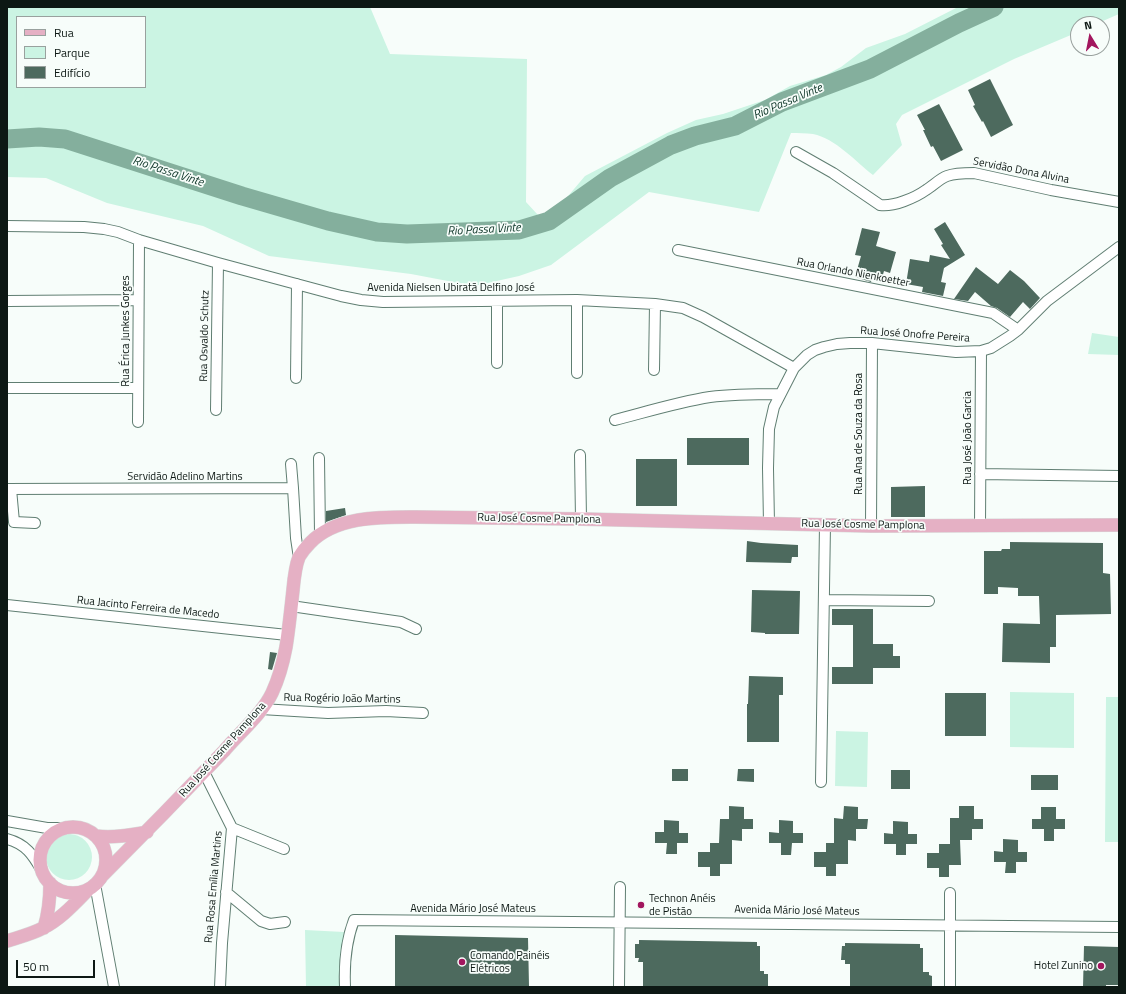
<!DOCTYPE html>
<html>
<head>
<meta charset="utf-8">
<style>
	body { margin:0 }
	#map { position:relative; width:1126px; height:994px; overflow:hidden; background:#f7fdfa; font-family:"Titillium Web",sans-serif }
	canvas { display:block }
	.frame { position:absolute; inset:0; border:8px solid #0d1814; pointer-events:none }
	.legend { position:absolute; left:16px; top:16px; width:130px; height:72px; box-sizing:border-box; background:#f7fdfa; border:1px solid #99a19e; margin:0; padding:5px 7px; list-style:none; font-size:12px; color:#0d1814 }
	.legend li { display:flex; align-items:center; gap:8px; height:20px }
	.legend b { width:20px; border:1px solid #99a19e }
	.north { position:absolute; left:1070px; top:16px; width:40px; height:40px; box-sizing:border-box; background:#f7fdfa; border:1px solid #99a19e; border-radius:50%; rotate:350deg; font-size:11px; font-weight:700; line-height:16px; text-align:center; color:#0d1814 }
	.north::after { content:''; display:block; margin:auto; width:14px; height:18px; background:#a2165e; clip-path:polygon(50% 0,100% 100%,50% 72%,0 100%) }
	.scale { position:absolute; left:16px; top:960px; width:79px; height:18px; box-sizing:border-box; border:2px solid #0d1814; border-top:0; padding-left:5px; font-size:12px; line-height:14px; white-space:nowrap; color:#0d1814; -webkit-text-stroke:3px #f7fdfa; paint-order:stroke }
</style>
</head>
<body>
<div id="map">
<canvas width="1126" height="994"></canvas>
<div class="frame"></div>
<ul class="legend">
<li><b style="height:5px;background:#e5b0c4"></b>Rua</li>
<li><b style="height:11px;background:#cbf4e3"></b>Parque</li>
<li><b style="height:11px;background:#4d6a5e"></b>Edifício</li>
</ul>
<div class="north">N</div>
<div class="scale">50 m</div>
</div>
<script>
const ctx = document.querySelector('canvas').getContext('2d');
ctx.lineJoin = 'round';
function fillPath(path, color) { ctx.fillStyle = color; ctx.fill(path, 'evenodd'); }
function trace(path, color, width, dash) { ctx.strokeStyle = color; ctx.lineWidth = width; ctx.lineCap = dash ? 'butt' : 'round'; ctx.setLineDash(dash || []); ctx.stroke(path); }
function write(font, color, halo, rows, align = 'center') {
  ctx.font = font + ' "Titillium Web",sans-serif'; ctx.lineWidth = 3.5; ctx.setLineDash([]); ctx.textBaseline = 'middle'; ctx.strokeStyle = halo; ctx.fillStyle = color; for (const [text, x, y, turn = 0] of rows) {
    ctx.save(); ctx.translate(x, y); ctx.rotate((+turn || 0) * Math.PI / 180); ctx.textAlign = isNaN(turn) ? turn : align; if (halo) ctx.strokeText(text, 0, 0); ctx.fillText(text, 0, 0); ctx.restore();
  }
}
fillPath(new Path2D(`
	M7,7H370L390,54L527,59L526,202L538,215L552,213L563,202L585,176L667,133L696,120L723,114L765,100L790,86L826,75L841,67L866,48L905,34L958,7H1119V14L1096,24H1078V32L1014,59L902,115L896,124L902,145L873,175C856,162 835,138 813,134C806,133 798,133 791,133L759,212L649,192L551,265L519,276L474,286L411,274L269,256L203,226L107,203L46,178L7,177ZM17,17H145V87H17Z
	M1092,333L1119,337V355L1088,354Z
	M1010,692L1074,693V748L1010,747Z
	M1106,697H1119V842H1105Z
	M836,731L868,732L867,787L835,786Z
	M46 857a23 23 0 1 1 46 0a23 23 0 1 1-46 0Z
	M305,930L344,932L342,955L341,987H306Z`), '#cbf4e3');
trace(new Path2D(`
	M7,139L39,137L65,139L242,196L328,221L377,232L407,234L519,230L549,221L610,178L671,145L695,136L735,126L782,102L870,69L959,23L994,7`), '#84af9d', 19);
fillPath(new Path2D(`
	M990,79L1013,125L991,137L983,121L982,122L973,106L975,105L968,90Z
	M939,104L963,150L941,161L933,146L931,147L923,130H925L917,115Z
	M945,222L965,255L944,268L941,282L946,283L943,296L922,292L923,287L906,284L910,259L929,262L930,255L950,259L941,245L943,244L934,229Z
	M862,228L880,232L876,246L896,252L890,273L884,271L882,278L873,275L871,282L855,277L861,256L855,255Z
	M976,267L998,284L1010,270L1024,281L1040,298L1030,309L1023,302L1010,317L997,308L991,306L975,292L968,301L954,299Z
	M687,438H749V465H687Z
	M636,459H677V506H636Z
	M925,486V517H891V487Z
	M345,508L346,515L326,522V511Z
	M747,541L761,543L798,545V557H792L791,563L746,562Z
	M1010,542L1103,543V573L1110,574L1111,614L1056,615V647H1050V663L1002,662L1003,623L1040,624L1039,596H1018V588L998,587V594H984V551H1001L1002,549H1010Z
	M752,590L800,591L799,634H765V633L751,632Z
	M832,609H873V644H893V656H900V668H873V684H832V667H853V625H832Z
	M270,652L277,653L272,670L268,669Z
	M749,676L783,677V695H779V742H747V704H748Z
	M945,693H986V736H945Z
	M672,769H688V781H672Z
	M738,769H754V782L737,781Z
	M891,770H910V789H891Z
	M1031,775H1058V790H1031Z
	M729,806L744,807V819H753V829H742V841L732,840V864H720V876H710V867H698V852H710V843H719L720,819H729Z
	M844,806L858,807V819H868L867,829H856V841L848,840V864H836V876H826V867H814V852H826V843H834V818L843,819Z
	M959,806H974V819H983V829H972V840H960L961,865H949V877H939V868H927V853H939V844H950V818H959Z
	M1041,807H1056V819H1065V829H1054V841H1044V829H1032V819H1041Z
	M664,820L679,821V833H688V843H677V854H666L667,843H655V832H664Z
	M779,820L793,821V833H803V843H792L791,855H781V843H769V832L779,833Z
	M893,821L908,822V834H917V844H906V855H896V844H884V833L893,834Z
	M1003,839L1018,840V852H1027V862H1016V873H1005L1006,862H994V851L1003,852Z
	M395,935L528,938L529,986H395Z
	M639,940L757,942V946H760V971H764V974H768V987H647V986H643V962H638L639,958H635V944H639Z
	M845,943L920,944V948H923V972H929V975L932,976V987H850V964H845V960H841L842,946H845Z
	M1084,946L1119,947V985H1106V987H1083Z`), '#4d6a5e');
const minor = new Path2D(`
	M796,152L833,173L880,205C893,207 915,198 926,190C933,186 939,179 947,176C955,173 965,173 974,173L1051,190L1119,202
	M7,226L84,227L104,229L118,232L139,240L218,263L341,296L361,300L383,302L577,300L655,304L683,308L703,317L794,368
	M678,250L993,313L1018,330
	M577,300V373
	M7,301L138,300
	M497,363V301
	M654,370L655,304
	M296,378L297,284
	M7,388H138
	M216,410L218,263
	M615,420C646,412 678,402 710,397C733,394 757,394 780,394
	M138,422L139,240
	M580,455L581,519
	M319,458L320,534
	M291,464L293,488
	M980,474L1119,476
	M7,489L293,488L296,538L299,558
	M11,489L14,522L35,523
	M769,524L768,468L769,429L774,407L794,368L807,355L815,350L824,347L837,344L850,343H872L956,352L981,351L991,348L1010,336L1018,330L1047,301L1119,247
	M871,526L872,343
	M980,526L981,351
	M824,600L929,601
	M7,605L287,635
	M291,606L401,622L416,629
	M261,709L328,713L386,711L423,713
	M204,772L232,828L222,943L220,987
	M821,782L825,525
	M7,821L47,828H67
	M232,828L284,849
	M7,839C26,844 33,855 42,871
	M95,884L114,987
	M226,892L261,921L270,924L285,922
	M345,987C344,964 346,941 354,920L1119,927
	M619,987L620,887
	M950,987V893`);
const major = new Path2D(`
	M40 860a33 33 0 1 1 66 0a33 33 0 1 1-66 0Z
	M96,836C114,838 130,835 147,832
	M102,876C143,835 184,793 224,751C239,733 262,714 272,693C279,678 283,663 286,647C289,628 291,609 293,590C294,579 295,567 299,557C302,552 306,547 310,543C336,516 381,517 415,517L581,519L871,526L1119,525
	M44,928C49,912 50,900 50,883
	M7,941C19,937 32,934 43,928C61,919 75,903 89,889`);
trace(minor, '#607e72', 12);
trace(major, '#d8dad9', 14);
trace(minor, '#fff', 10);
trace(major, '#e5b0c4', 13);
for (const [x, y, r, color] of [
	[641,905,4,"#a2165e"],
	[462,962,4,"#a2165e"],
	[1101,966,4,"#a2165e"]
]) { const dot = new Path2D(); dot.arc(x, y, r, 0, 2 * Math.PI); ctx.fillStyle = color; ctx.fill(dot); trace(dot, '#f7fdfa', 1.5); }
write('11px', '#0d1814', '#f7fdfa', [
	["Servidão Dona Alvina",1021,171,11],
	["Rua Orlando Nienkoetter",853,273,11],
	["Avenida Nielsen Ubiratã Delfino José",451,288],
	["Rua Érica Junkes Gorges",126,331,-90],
	["Rua José Onofre Pereira",915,335,4],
	["Rua Osvaldo Schutz",205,336,-89],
	["Rua Ana de Souza da Rosa",859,434,-90],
	["Rua José João Garcia",968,438,-90],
	["Servidão Adelino Martins",185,477],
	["Rua José Cosme Pamplona",539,519,1],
	["Rua José Cosme Pamplona",863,525,1],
	["Rua Jacinto Ferreira de Macedo",148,608,6],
	["Rua Rogério João Martins",342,699,1],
	["Rua José Cosme Pamplona",223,750,-48],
	["Rua Rosa Emília Martins",214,887,-85],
	["Avenida Mário José Mateus",473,909],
	["Avenida Mário José Mateus",797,911,1]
]);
write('11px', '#0d1814', '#f7fdfa', [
	["Technon Anéis",649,899],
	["de Pistão",649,912],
	["Comando Painéis",470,956],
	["Elétricos",470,969],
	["Hotel Zunino",1093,966,"right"]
], 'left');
write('italic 12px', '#0c3326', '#f7fdfa', [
	["Rio Passa Vinte",788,102,-23],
	["Rio Passa Vinte",168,172,18],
	["Rio Passa Vinte",484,230,-3]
]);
</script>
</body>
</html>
